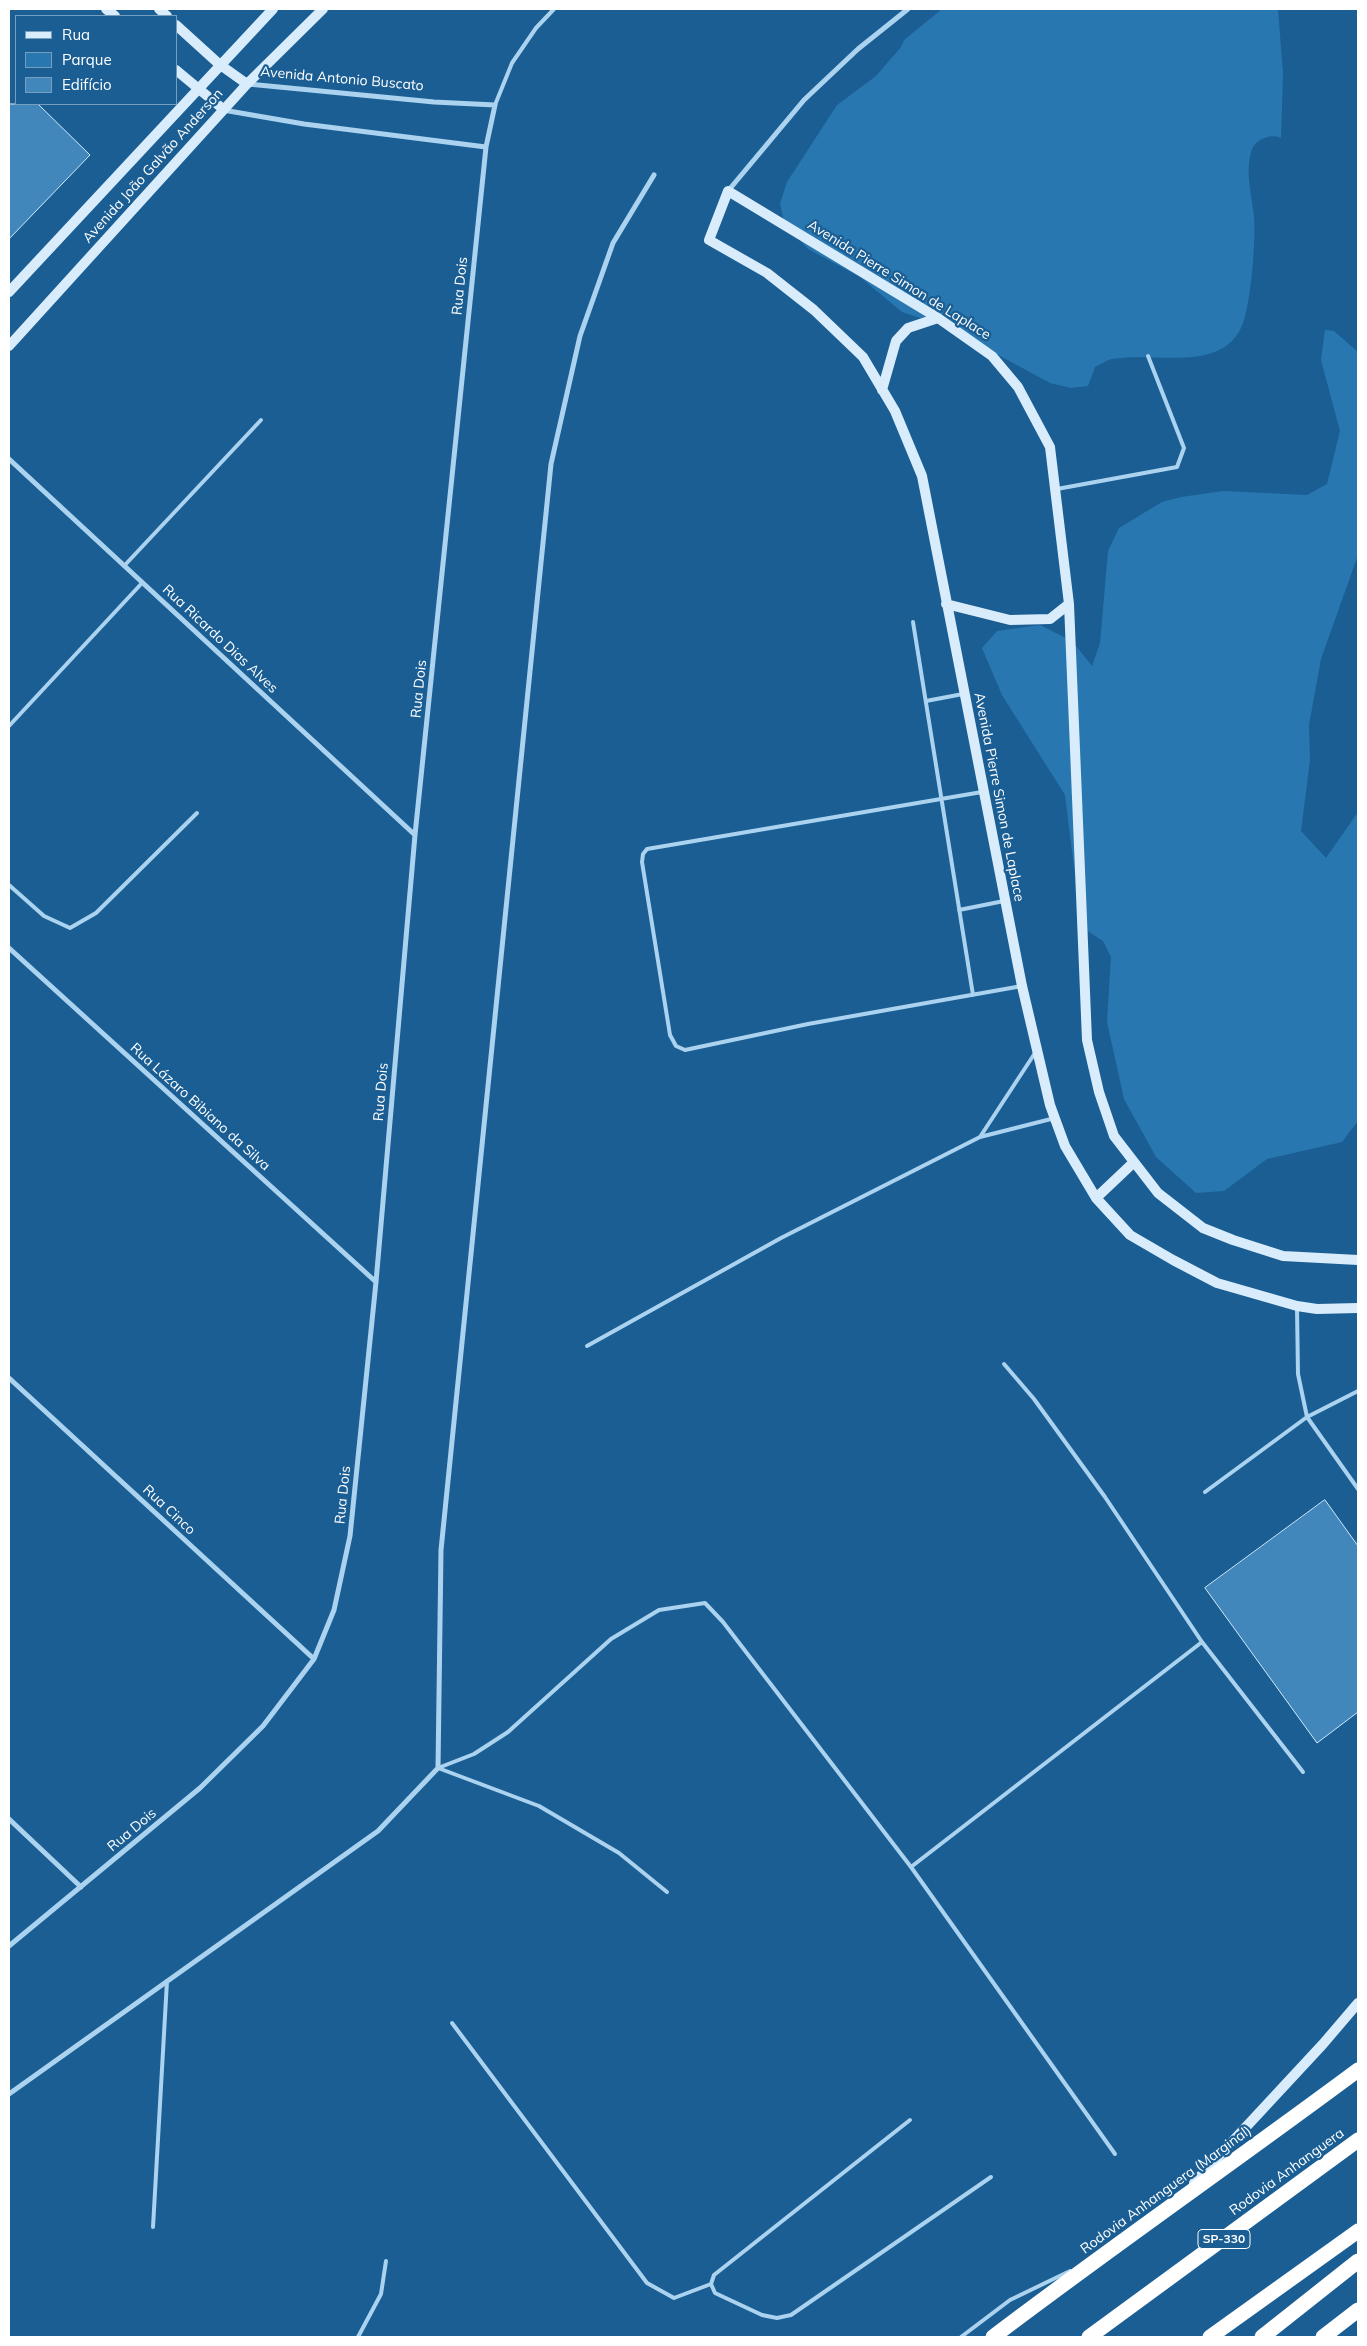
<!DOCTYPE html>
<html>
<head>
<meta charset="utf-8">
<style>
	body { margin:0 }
	#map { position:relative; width:1367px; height:2346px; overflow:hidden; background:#1a5e94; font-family:Mulish,sans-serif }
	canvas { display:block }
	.frame { position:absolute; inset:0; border:10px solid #fff; pointer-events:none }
	.legend { position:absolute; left:15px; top:15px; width:162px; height:90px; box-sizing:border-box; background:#1a5e94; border:1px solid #769ebf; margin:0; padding:6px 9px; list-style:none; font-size:15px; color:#fff }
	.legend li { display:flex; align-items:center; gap:10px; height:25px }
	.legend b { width:25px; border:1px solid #769ebf }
</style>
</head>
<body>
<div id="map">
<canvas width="1367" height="2346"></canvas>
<div class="frame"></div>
<ul class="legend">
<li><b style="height:6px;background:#d8ecfb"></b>Rua</li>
<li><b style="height:14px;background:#2977b0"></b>Parque</li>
<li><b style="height:14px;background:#4287bb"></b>Edifício</li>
</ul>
</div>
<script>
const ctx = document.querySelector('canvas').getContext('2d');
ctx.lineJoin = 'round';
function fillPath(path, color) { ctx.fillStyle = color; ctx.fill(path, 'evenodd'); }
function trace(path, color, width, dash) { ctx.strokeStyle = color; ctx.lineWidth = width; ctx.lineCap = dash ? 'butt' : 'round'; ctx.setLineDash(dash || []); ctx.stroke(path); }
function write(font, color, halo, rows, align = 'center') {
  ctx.font = font + ' Mulish,sans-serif'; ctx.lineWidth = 4.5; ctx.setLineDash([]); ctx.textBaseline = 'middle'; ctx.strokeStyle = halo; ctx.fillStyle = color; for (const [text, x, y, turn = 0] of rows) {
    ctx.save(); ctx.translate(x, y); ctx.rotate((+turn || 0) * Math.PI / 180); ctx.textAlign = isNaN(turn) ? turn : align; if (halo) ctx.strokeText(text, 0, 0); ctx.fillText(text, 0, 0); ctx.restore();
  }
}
fillPath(new Path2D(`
	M942,9H1278L1283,74L1281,138C1270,133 1254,140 1251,152C1245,174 1252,196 1254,217C1256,240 1251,302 1243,323C1224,375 1154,351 1112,359C1107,360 1101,364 1095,367L1088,386L1071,388L1050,383L945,326L902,312L860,277L808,249L784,222L780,204L787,182L837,105L876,76L901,47L904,40Z
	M1325,330L1334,331L1358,352V555L1321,659L1309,725L1310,760L1301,831L1326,858L1358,812V1121L1342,1142L1267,1159L1224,1191L1196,1193L1156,1157L1124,1099L1107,1022L1111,957L1103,941L1086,930L1080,916L1065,795L1002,695L982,648L997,631L1040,625L1072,641L1092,666L1100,643L1108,551L1119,528L1162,502L1181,497L1223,491L1307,495L1327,484L1340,431L1321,360Z`), '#2977b0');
const building = new Path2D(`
	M9,104H38L90,155L9,239Z
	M1325,1500L1358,1546V1712L1317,1743L1205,1588Z`);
fillPath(building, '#4287bb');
trace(building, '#d1e9fb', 1);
trace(new Path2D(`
	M495,105L512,63L536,28L554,9
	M1057,489L1177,467L1184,448L1148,356
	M124,566L261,420
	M913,622L973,995
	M926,701L963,694
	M9,726L142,583
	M982,792L647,849L643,854L642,862L670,1035L676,1046L685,1050L808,1024L1022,986
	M9,885L44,916L70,928L96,913L197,813
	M959,910L1004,901
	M980,1137L1035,1053
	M1297,1308L1298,1374L1307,1417L1358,1489
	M587,1346L781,1238L980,1137L1055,1118
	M1004,1364L1034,1399L1105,1497L1202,1642L1303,1772
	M1205,1492L1307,1417L1358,1391
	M438,1768L474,1754L508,1732L611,1639L659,1610L705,1603L723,1622L911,1867L1115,2154
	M438,1768L539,1806L619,1853L667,1892
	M911,1867L1202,1642
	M452,2023L647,2283L674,2298L711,2284
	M910,2120L714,2275L711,2284L715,2293L762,2315L777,2318L791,2315L991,2177
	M153,2227L167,1981
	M358,2337L381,2294L386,2261
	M961,2337L1010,2300L1070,2271`), '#abd3f0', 4);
trace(new Path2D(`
	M223,110L304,124L486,147
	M728,191L804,100L858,49L908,9
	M9,459L415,835
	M9,948L376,1282
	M9,1378L314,1659
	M9,1819L81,1887
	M9,1946L200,1788L263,1726L314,1659L334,1610L350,1536L376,1282L415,835L486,147L495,105L434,102L248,84
	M9,2094L378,1831L438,1768L441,1550L551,464L580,336L613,243L654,175`), '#abd3f0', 5);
trace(new Path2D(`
	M106,9L115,16
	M159,9L167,16
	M176,25L219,64L247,84
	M176,70L223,109
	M9,292L273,9
	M9,346L247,84L323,9
	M882,390L896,341L908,328L938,318
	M946,604L1010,620L1050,619L1069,604
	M1096,1198L1133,1163
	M1358,1260L1283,1256L1233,1240L1203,1228L1158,1193L1114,1136L1099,1092L1087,1040L1069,604L1050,447L1018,387L992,356L938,318L728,191L709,240L767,273L814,310L863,357L895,411L922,476L1022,986L1050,1105L1065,1146L1096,1198L1130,1235L1173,1260L1217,1283L1297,1306L1317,1309L1358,1308
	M1194,2183L1323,2044L1358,2003`), '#d8ecfb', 10);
trace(new Path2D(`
	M993,2337C1113,2246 1237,2160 1358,2070
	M1089,2337L1358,2140
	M1210,2337L1358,2231
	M1262,2337L1358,2261
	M1323,2337L1358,2310`), '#fff', 15);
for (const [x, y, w] of [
	[1224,2239,52]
]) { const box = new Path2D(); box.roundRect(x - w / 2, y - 9.5, w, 19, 4); ctx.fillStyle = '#1a5e94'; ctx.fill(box); trace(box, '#fff', 1); }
write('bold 12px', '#fff', null, [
	["SP-330",1224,2239]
]);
write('14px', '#fff', '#1a5e94', [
	["Avenida Antonio Buscato",342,79,5],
	["Avenida João Galvão Anderson",153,166,-48],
	["Avenida Pierre Simon de Laplace",899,280,32],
	["Rua Dois",460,286,-84],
	["Rua Ricardo Dias Alves",220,639,43],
	["Rua Dois",419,689,-84],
	["Avenida Pierre Simon de Laplace",999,797,79],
	["Rua Dois",381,1092,-85],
	["Rua Lázaro Bibiano da Silva",200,1107,42],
	["Rua Dois",343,1495,-84],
	["Rua Cinco",169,1510,43],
	["Rua Dois",132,1830,-40],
	["Rodovia Anhanguera",1287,2172,-36],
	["Rodovia Anhanguera (Marginal)",1166,2190,-36]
]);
</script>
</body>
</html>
